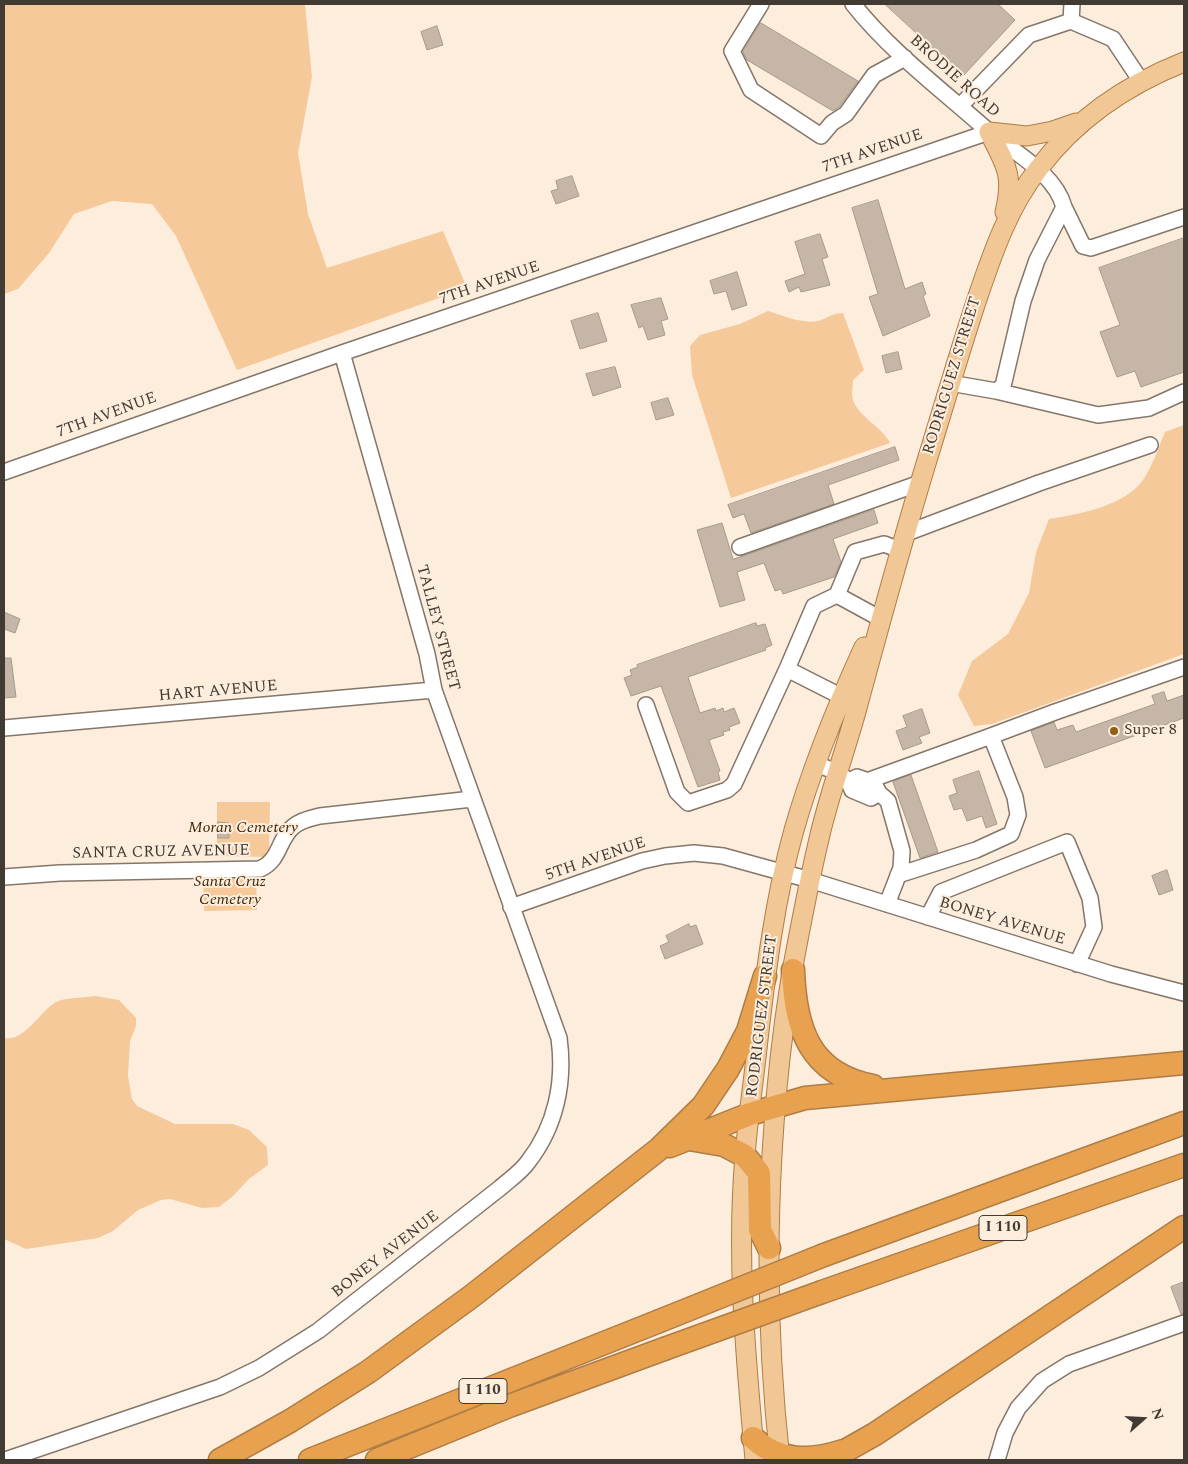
<!DOCTYPE html>
<html>
<head>
<meta charset="utf-8">
<style>
	body { margin:0 }
	#map { position:relative; width:1188px; height:1464px; overflow:hidden; background:#fdeddd; font-family:Spectral,serif }
	canvas { display:block }
	.frame { position:absolute; inset:0; border:5px solid #413b34; pointer-events:none }
	.north { position:absolute; left:1118px; top:1394px; width:50px; height:50px; -webkit-text-stroke:4px #fdeddd; paint-order:stroke; rotate:71deg; font-size:14px; font-weight:700; line-height:20px; text-align:center; color:#413b34 }
	.north::after { content:''; display:block; margin:auto; width:18px; height:22px; background:#413b34; clip-path:polygon(50% 0,100% 100%,50% 72%,0 100%) }
</style>
</head>
<body>
<div id="map">
<canvas width="1188" height="1464"></canvas>
<div class="frame"></div>
<div class="north">N</div>
</div>
<script>
const ctx = document.querySelector('canvas').getContext('2d');
ctx.lineJoin = 'round';
function fillPath(path, color) { ctx.fillStyle = color; ctx.fill(path, 'evenodd'); }
function trace(path, color, width, dash) { ctx.strokeStyle = color; ctx.lineWidth = width; ctx.lineCap = dash ? 'butt' : 'round'; ctx.setLineDash(dash || []); ctx.stroke(path); }
function write(font, color, halo, rows, align = 'center') {
  ctx.font = font + ' Spectral,serif'; ctx.lineWidth = 4; ctx.setLineDash([]); ctx.textBaseline = 'middle'; ctx.strokeStyle = halo; ctx.fillStyle = color; for (const [text, x, y, turn = 0] of rows) {
    ctx.save(); ctx.translate(x, y); ctx.rotate((+turn || 0) * Math.PI / 180); ctx.textAlign = isNaN(turn) ? turn : align; if (halo) ctx.strokeText(text, 0, 0); ctx.fillText(text, 0, 0); ctx.restore();
  }
}
fillPath(new Path2D(`
	M4,4H305L312,77L298,153L308,214L327,268L443,231L467,288L237,370L176,236L152,204L112,201L74,214L49,253L18,289L4,294Z
	M768,311C785,316 801,324 818,321C829,318 829,314 843,313L864,370L853,380C853,385 851,394 853,400C859,417 882,427 890,443L731,498L692,375L690,346L700,335L740,324Z
	M1184,425V654L992,724L974,726L958,695L972,661L1008,634L1029,593L1036,552L1049,519C1076,515 1119,507 1139,485C1151,471 1158,449 1165,432Z
	M217,802H270L269,854L265,857L217,856Z
	M256,874L257,910L204,911L203,875Z
	M95,996L119,1000L136,1018V1026L130,1041L128,1076L132,1099L137,1106L175,1124H233L249,1130L267,1147L268,1165L249,1179L232,1197L219,1207L202,1208L170,1199L161,1200L138,1210L113,1231L98,1238L26,1249L4,1239V1038C25,1042 39,1012 56,1002C66,997 83,998 95,996Z`), '#f5c99a');
const building = new Path2D(`
	M885,4H998L1015,20L963,76Z
	M761,23L858,81L839,107L833,111L747,60L743,52Z
	M437,26L443,45L427,50L421,32Z
	M572,176L579,196L556,204L551,191L558,189L556,181Z
	M878,200L905,289L922,282L926,294L923,296L930,316L883,336L869,297L878,294L852,208Z
	M820,234L828,257L822,259L830,285L801,292L799,287L789,292L785,281L805,274L795,242Z
	M1184,238V372L1141,387L1135,371L1117,377L1100,332L1120,325L1099,268Z
	M737,272L747,305L732,310L726,291L714,294L710,281Z
	M661,298L668,319L661,321L665,335L648,340L643,326L639,328L631,305Z
	M598,313L607,341L580,349L571,321Z
	M898,352L902,369L886,373L882,356Z
	M615,367L621,387L593,396L586,374Z
	M668,398L674,415L656,420L651,403Z
	M895,447L899,460L828,485L834,504L751,533L744,514L733,518L728,505Z
	M874,510L878,523L833,539L841,562L834,577L783,594L781,589L775,591L764,563L737,572L745,600L720,607L697,530L722,523L733,559Z
	M4,612L20,619L15,633L4,629Z
	M756,623L757,626L765,624L772,645L765,648L766,650L688,677L700,713L715,708L716,711L723,708L724,712L734,708L740,723L729,727L730,730L723,732L724,735L709,740L720,771L718,772L720,780L698,787L661,686L631,696L624,678L632,675L630,670L638,667L637,665Z
	M4,658H11L16,697L4,698Z
	M1164,692L1167,701L1184,695V718L1045,768L1031,731L1054,722L1057,730L1073,725L1076,732L1155,704L1152,696Z
	M922,709L930,733L919,737L922,743L903,750L896,731L907,727L903,716Z
	M979,771L997,824L986,828L982,816L967,821L962,808L954,810L949,796L957,793L953,780Z
	M911,775L938,852L920,858L893,782Z
	M218,822L229,823V838H218Z
	M1167,870L1173,890L1159,895L1152,876Z
	M689,924L690,927L696,925L703,944L665,959L660,946L669,942L666,936Z
	M1184,1282V1314H1181L1171,1287Z`);
fillPath(building, '#c5b6a7');
trace(building, '#a89a8b', 1);
const minor = new Path2D(`
	M761,4L732,51L751,90L821,136L832,123L846,114L874,75L905,58
	M853,4C890,51 942,90 987,130C1013,152 1055,173 1064,207L1037,260L1023,301L1003,386L996,391L950,383
	M1071,21L1072,4
	M960,106L1029,35L1071,21L1113,39L1141,81
	M1064,207L1083,246L1091,248L1184,217
	M996,391L1098,415L1149,408L1184,392
	M4,472L342,353L989,132
	M904,534L1039,483L1150,445
	M740,547L920,483
	M837,595L855,552L884,544L900,550
	M787,669L814,606L837,595L881,619
	M646,705L677,792L688,803L727,790L734,784L787,669L852,702
	M4,728L434,690
	M991,736L1055,712L1184,667
	M816,764C831,770 847,773 852,790L871,798L879,793L874,783L857,777L849,781
	M867,781L991,736L1015,797L1018,815L1011,834L976,850L898,875
	M879,793L888,801L902,851L901,868L887,904
	M4,877L60,873L260,869C281,860 278,838 294,826C301,820 312,818 320,816L472,799
	M511,907L642,861L665,856L694,853L723,856L810,880L1111,974L1184,993
	M928,917L941,892L1067,842L1090,898L1094,927L1077,964
	M5,1460L220,1387L259,1368L318,1331L500,1188C509,1180 521,1172 528,1162C556,1126 565,1082 559,1038L434,690L427,654L342,353
	M997,1460L1005,1433L1018,1408L1042,1381L1069,1364L1184,1323`);
const major = new Path2D(`
	M1005,212C1014,175 1006,165 989,132L1027,136L1053,131L1076,123
	M755,1460C746,1360 736,1257 745,1156C748,1117 754,1078 758,1040C766,970 775,898 794,830C812,767 837,706 864,647
	M780,1460C762,1300 766,1125 793,966C801,924 809,881 819,839C829,795 845,752 857,708C881,619 905,531 932,444C946,398 960,351 975,305C991,258 1007,208 1039,168C1077,118 1126,85 1184,62`);
const highway = new Path2D(`
	M793,970C795,1028 809,1074 873,1086
	M689,1139L724,1145L745,1156L759,1173L760,1230L769,1248
	M670,1146L750,1114L805,1098L1184,1063
	M824,1255L1184,1123
	M822,1292L1184,1165
	M753,1438C779,1462 810,1462 843,1451
	M220,1460L290,1421L368,1372L472,1296L659,1149L703,1106L728,1069L748,1031L765,976
	M310,1460L657,1322
	M377,1460L509,1406L664,1349
	M829,1460L875,1434L1184,1227`);
trace(minor, '#847668', 18);
trace(major, '#ae7d46', 21);
trace(highway, '#ae7d46', 25);
trace(minor, '#fff', 15);
trace(major, '#f1c795', 19);
trace(highway, '#e8a14f', 22);
const highwayBridge = new Path2D(`
	M657,1322L824,1255
	M664,1349L822,1292`);
trace(highwayBridge, '#ae7d46', 25, []);
trace(highwayBridge, '#e8a14f', 22);
for (const [x, y, r, color] of [
	[1114,731,5,"#935d13"]
]) { const dot = new Path2D(); dot.arc(x, y, r, 0, 2 * Math.PI); ctx.fillStyle = color; ctx.fill(dot); trace(dot, '#fdeddd', 2); }
for (const [x, y, w] of [
	[1003,1228,48],
	[483,1391,48]
]) { const box = new Path2D(); box.roundRect(x - w / 2, y - 12.5, w, 25, 4); ctx.fillStyle = '#fdeddd'; ctx.fill(box); trace(box, '#413b34', 1); }
write('bold 15px', '#413b34', null, [
	["I 110",1003,1228],
	["I 110",483,1391]
]);
write('16px', '#413b34', '#fdeddd', [
	["BRODIE ROAD",954,77,42],
	["7TH AVENUE",873,152,-19],
	["7TH AVENUE",490,284,-19],
	["RODRIGUEZ STREET",953,376,-73],
	["7TH AVENUE",107,416,-20],
	["TALLEY STREET",437,628,75],
	["HART AVENUE",218,692,-5],
	["SANTA CRUZ AVENUE",161,853,-1],
	["5TH AVENUE",596,860,-19],
	["BONEY AVENUE",1002,922,17],
	["RODRIGUEZ STREET",763,1016,-83],
	["BONEY AVENUE",386,1255,-38]
]);
write('16px', '#413b34', '#fdeddd', [
	["Super 8",1124,731]
], 'left');
write('italic 16px', '#3f2708', '#fdeddd', [
	["Moran Cemetery",243,829],
	["Santa Cruz",230,883],
	["Cemetery",230,901]
]);
</script>
</body>
</html>
